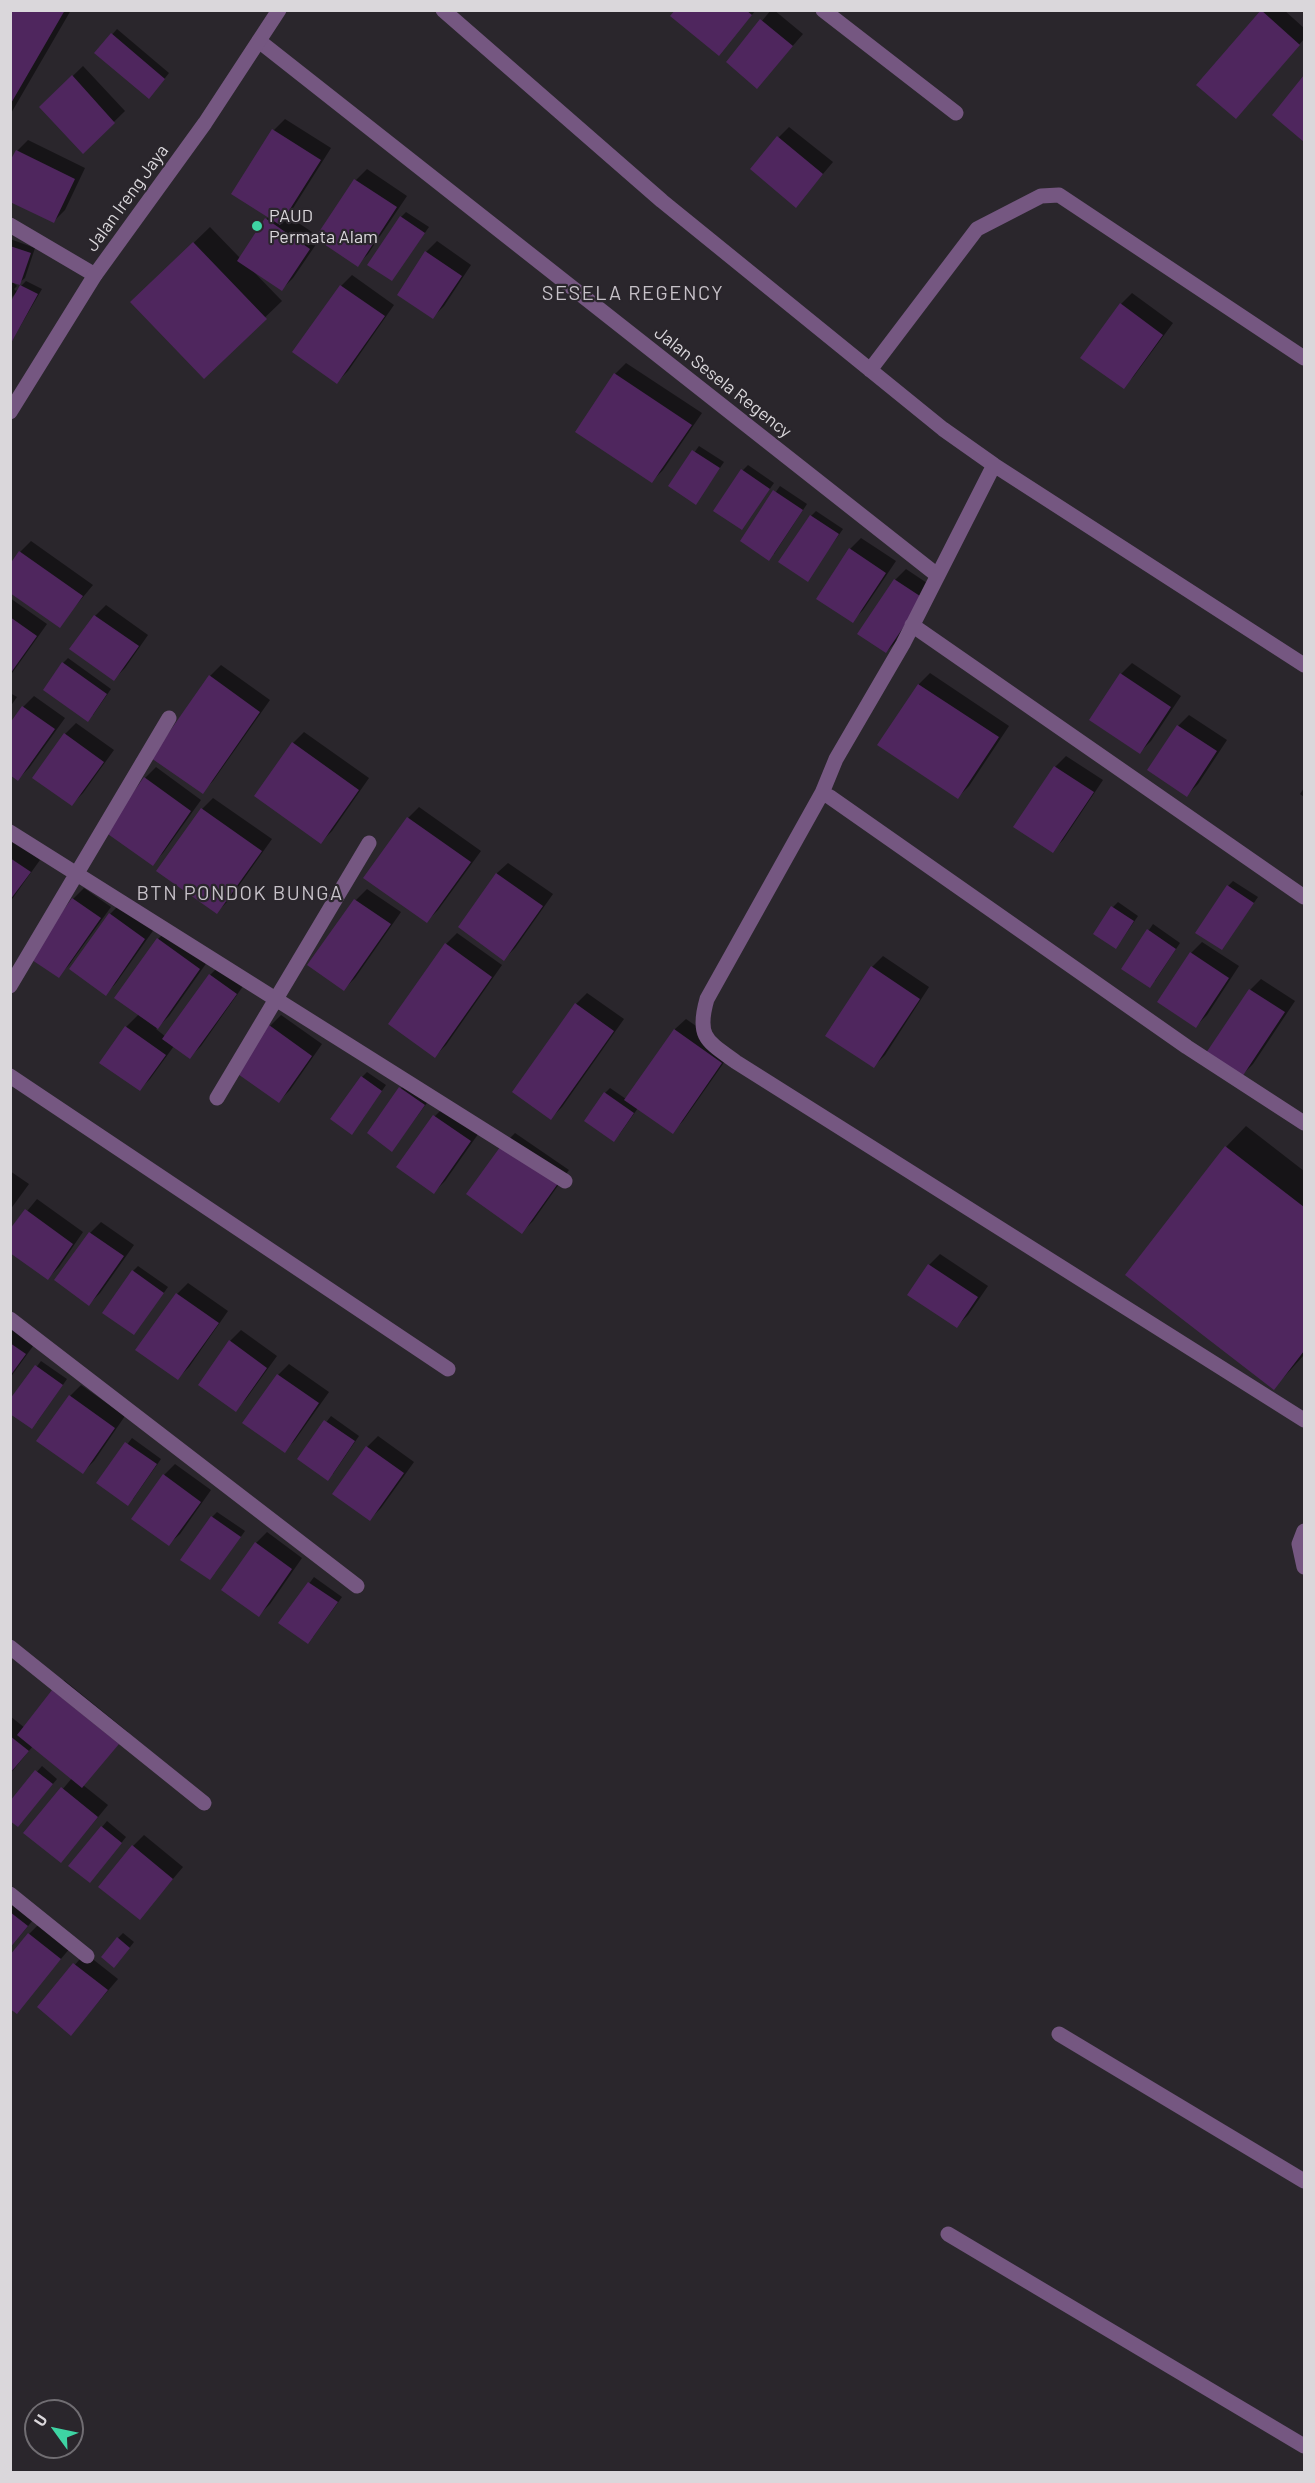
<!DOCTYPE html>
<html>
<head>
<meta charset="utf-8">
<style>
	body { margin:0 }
	#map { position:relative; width:1315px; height:2483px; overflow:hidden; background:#2a262c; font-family:Barlow,sans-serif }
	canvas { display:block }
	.frame { position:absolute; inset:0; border:12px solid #dad7db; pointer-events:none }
	.north { position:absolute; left:24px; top:2399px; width:60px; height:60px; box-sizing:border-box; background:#2a262c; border:2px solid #706d72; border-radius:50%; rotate:303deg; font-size:16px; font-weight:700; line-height:24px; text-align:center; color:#dad7db }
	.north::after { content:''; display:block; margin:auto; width:21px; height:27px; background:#3ed4a3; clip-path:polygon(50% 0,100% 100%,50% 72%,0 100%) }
</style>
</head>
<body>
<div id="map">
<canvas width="1315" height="2483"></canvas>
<div class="frame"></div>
<div class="north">U</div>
</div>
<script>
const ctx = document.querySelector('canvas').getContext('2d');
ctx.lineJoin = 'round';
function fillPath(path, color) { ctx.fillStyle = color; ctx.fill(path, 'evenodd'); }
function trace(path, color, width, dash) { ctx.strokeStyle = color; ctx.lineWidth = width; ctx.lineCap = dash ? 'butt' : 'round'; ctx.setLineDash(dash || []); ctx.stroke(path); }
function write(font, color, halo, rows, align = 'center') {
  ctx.font = font + ' Barlow,sans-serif'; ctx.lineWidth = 4.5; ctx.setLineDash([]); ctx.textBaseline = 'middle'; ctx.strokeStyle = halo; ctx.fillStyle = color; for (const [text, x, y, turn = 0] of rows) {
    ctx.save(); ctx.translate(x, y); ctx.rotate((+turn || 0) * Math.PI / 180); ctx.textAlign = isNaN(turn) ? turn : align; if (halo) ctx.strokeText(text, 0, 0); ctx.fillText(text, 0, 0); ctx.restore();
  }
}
fillPath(new Path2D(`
	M10,10H71L10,115Z
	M677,10H756L719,54Z
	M771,10H774L803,34L757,87L728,62Z
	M1263,10H1284L1304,28V39L1247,106L1199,85Z
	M117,29L169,73L154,92L96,53Z
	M83,66L125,111L83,152L41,107Z
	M1304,77V140L1274,115Z
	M285,119L331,148L288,216L318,236L356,180L367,169L407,196L368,254L357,265L319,240L293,278L282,289L253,271L282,301L204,376L149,286L210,227L240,258L269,216L233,193L274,130Z
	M789,127L833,162L796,206L778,138Z
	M28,140L85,168L65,210L54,221L17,151Z
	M406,212L429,227L392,279L401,217Z
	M10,239L35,248L25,278L19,283L11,280L17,286L14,289L16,291L26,281L42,289L10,344V306L17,292L10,299Z
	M437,241L471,265L444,306L433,317L426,252Z
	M352,275L394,305L348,371L337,382L294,352L341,286Z
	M1132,293L1173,323L1134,376L1123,387L1121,304Z
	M626,363L702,413L663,470L652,481L615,374Z
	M699,446L724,462L696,503L670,486Z
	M748,465L774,483L742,528L743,470Z
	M780,486L807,504L774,554L742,540Z
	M816,511L843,529L807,580L811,516Z
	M861,538L896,561L863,610L852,621L850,549Z
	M31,541L93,585L59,626L20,552Z
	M906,569L933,587L897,641L886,652L895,580Z
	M10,598L47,624L10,676Z
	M106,605L148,635L125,668L114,679L95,616Z
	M68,658L111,689L93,715L63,663Z
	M1132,663L1181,696L1151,741L1140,752L1121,674Z
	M221,665L270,700L213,781L202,792L153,757L210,676Z
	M930,673L1009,726L969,786L958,797L879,745L919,684Z
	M10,693L17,697L10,707Z
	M34,696L65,718L29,768L18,779L23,707Z
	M1189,715L1227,740L1198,784L1187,795L1178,726Z
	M76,723L114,750L83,793L72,804L65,734Z
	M304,732L369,778L332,831L321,842L256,796L293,743Z
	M1066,756L1103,780L1063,840L1052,851L1055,767Z
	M156,767L201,800L163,853L152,864L107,832L145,778Z
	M1304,788V797L1300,794Z
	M213,798L272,839L228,901L217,912L158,871L202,809Z
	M419,807L481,851L438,910L427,921L408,818Z
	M10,839L40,860L10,902Z
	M508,863L553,894L515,948L504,959L460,927L497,873Z
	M1233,881L1258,897L1222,948L1228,886Z
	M84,888L111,907L69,965L58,976L73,899Z
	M367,889L401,912L355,978L344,989L309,965L356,900Z
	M1118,902L1138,916L1121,941L1113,907Z
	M121,903L155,928L116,983L106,994L110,914Z
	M1153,924L1180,943L1155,981L1123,969Z
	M169,928L210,958L169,1016L156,1029L166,1037L210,975L221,964L246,982L201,1046L190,1057L174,1046L150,1079L139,1090L126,1027L139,1014L158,939Z
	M457,933L502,965L446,1045L435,1056L446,944Z
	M1202,942L1239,966L1207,1015L1196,1026L1191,953Z
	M883,956L929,987L885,1055L874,1066L872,967Z
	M1261,979L1295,1001L1253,1064L1242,1075L1208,1053L1250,990Z
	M587,993L624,1019L562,1107L551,1118L514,1092L576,1004Z
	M281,1015L322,1044L290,1090L279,1101L270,1026Z
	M686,1019L732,1051L683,1121L672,1132L638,1108L619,1135L605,1093L610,1088L626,1099L675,1029Z
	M367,1072L386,1085L352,1133L362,1077Z
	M405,1083L429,1100L397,1144L369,1133Z
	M446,1105L481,1130L445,1181L434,1192L435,1116Z
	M1246,1126L1304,1171V1355L1274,1388L1226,1147Z
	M515,1133L569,1170L533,1221L522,1232L504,1144Z
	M10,1171L29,1184L10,1210Z
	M37,1199L83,1232L59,1267L48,1278L10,1232Z
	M101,1222L134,1245L100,1293L89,1304L90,1233Z
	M940,1254L988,1286L968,1315L957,1326L929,1265Z
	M138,1266L168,1287L134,1334L133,1271Z
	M188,1283L228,1311L189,1367L178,1378L137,1349L177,1294Z
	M10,1324L36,1342L10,1378Z
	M241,1330L277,1356L246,1399L235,1410L230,1341Z
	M41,1361L67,1379L37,1422L10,1402Z
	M289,1364L329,1392L295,1440L285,1451L278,1375Z
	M81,1385L125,1416L94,1461L83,1472L38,1440L70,1396Z
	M331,1416L359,1436L333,1474L299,1458Z
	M378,1436L414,1462L381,1508L370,1519L367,1447Z
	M132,1438L161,1459L133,1499L98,1483Z
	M175,1464L211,1490L180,1534L169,1544L164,1475Z
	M217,1512L245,1531L215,1573L212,1517Z
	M267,1532L302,1558L270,1604L259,1615L256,1543Z
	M314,1577L342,1597L313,1637L280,1623Z
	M64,1680L128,1732L83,1785L108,1805L71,1850L26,1833L72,1778L33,1746L10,1774V1716L25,1728Z
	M42,1766L57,1779L23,1820L10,1803Z
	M107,1821L126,1837L95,1876L102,1827Z
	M144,1835L183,1867L140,1918L133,1846Z
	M10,1892L38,1914L10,1948Z
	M40,1923L71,1947L16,2012L29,1934Z
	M123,1933L134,1942L119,1961L118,1938Z
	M85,1953L118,1979L71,2034L39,2007Z`), '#0007');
fillPath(new Path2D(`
	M10,10H65L10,105Z
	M675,10H746L752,15L719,56L670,16Z
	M1261,10L1300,45L1236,119L1196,85Z
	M760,19L793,46L757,89L726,62Z
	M111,33L165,79L149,99L94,53Z
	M72,75L115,123L83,154L39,107Z
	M1304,75V142L1272,115Z
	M272,129L321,160L280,225L231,194Z
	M777,136L823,174L796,208L750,169Z
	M16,150L75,179L54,223L10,202V161Z
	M354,179L397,207L358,267L315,238Z
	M400,216L425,233L392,281L367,265Z
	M265,218L310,249L282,291L237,261Z
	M193,242L267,319L204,379L130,302Z
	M10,246L31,253L20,285L10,282Z
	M425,251L462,276L433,319L397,295Z
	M20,285L38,294L10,345V303Z
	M340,285L385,316L337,384L292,352Z
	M1120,303L1163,335L1124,389L1080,358Z
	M614,373L692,425L652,483L575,432Z
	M692,450L720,468L696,505L668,486Z
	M741,469L770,489L742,530L713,511Z
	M773,490L803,510L769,561L740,541Z
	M810,515L839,534L808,582L778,562Z
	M849,548L886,573L853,623L816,599Z
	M19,551L83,596L60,628L10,593V564Z
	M894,579L923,598L886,653L857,634Z
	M94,615L139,646L114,681L69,649Z
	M10,617L37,636L10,674Z
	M62,662L107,694L88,722L43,690Z
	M1120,673L1171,707L1140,754L1089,720Z
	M209,675L260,712L203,794L151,758Z
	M918,684L999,737L958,799L877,745Z
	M22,706L55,729L18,781L10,775V723Z
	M1177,725L1217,751L1187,797L1147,770Z
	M64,733L104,762L72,806L32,778Z
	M292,742L359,790L321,844L254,796Z
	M1054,766L1094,792L1053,853L1013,827Z
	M144,777L191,811L153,866L105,832Z
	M201,808L262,851L217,914L156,871Z
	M407,817L471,862L427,923L363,878Z
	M10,858L31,872L10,900Z
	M496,873L543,906L504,961L458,927Z
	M1227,885L1254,903L1222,950L1195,933Z
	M72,898L101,918L59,978L29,958Z
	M354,899L391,924L344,991L307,965Z
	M1111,906L1134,921L1116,949L1093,934Z
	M109,913L145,939L106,996L69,969Z
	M1147,929L1176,949L1150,988L1121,969Z
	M157,938L200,969L158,1029L114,998Z
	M445,943L492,977L435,1058L388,1024Z
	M1190,952L1229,978L1196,1028L1157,1002Z
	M871,966L920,999L874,1068L825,1036Z
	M209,974L237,994L190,1059L162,1039Z
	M1249,989L1285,1012L1242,1077L1206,1053Z
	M575,1003L614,1031L551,1120L512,1092Z
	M269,1025L312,1056L279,1103L235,1072Z
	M125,1026L166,1055L140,1091L99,1063Z
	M674,1029L722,1063L673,1134L624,1100Z
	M361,1076L382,1091L352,1135L330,1119Z
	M399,1087L425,1105L392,1152L367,1133Z
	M604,1092L634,1113L614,1142L584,1121Z
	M433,1115L471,1141L434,1194L396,1167Z
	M503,1143L559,1182L522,1234L466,1194Z
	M1225,1146L1304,1207V1351L1274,1390L1125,1275Z
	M25,1209L73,1244L48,1280L10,1253V1229Z
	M89,1232L124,1256L89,1306L54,1280Z
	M928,1264L978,1297L957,1328L907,1295Z
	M132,1270L164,1293L134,1335L102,1313Z
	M176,1293L219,1323L178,1380L135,1350Z
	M229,1340L267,1368L236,1412L198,1385Z
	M10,1343L26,1354L10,1376Z
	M35,1365L63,1385L32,1429L10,1414V1399Z
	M277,1374L319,1403L285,1453L242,1423Z
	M69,1395L115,1428L83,1474L36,1441Z
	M324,1420L355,1441L328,1481L297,1459Z
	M125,1442L157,1464L128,1506L96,1483Z
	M366,1446L404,1473L370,1521L332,1494Z
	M163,1474L201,1502L169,1546L131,1519Z
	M211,1516L241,1537L210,1580L180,1560Z
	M255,1542L292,1569L259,1617L221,1590Z
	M308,1582L338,1602L308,1644L278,1623Z
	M52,1690L119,1744L82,1788L17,1735Z
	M10,1736L29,1751L10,1773Z
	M35,1770L53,1784L18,1827L10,1821V1801Z
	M61,1787L98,1817L61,1863L23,1833Z
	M101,1826L122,1843L90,1883L68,1866Z
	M132,1845L173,1879L140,1920L98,1887Z
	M10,1912L28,1926L10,1948Z
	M28,1933L61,1959L17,2014L10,2009V1955Z
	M117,1937L130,1948L114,1968L101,1957Z
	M73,1963L108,1990L71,2036L37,2007Z`), '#4f265e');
trace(new Path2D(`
	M443,10L662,201L943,429L994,465L1304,665
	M823,10L956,113
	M259,41L937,575
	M10,225L95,275
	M870,370L977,229L1041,196L1059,195L1304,358
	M994,465L903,644L836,759L822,793L830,797L1187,1047L1304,1123
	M912,625L1304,897
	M822,793L707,999C696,1037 707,1041 736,1062L1304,1420
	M10,832L565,1181
	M10,986L169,718
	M10,1076L448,1369
	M217,1098L369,843
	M10,1319L357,1586
	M1304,1531L1299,1544L1304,1567
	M10,1647L204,1803
	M10,1894L87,1956
	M1059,2034L1304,2181
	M948,2234L1304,2446`), '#755781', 15);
trace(new Path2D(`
	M10,412L95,275L205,123L279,10`), '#755781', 15);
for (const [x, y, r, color] of [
	[257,226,6,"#3ed4a3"]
]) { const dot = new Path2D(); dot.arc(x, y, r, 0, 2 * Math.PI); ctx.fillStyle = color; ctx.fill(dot); trace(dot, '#2a262c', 2); }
write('18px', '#dad7db', '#2a262c', [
	["Jalan Ireng Jaya",127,198,-54],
	["Jalan Sesela Regency",723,382,38]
]);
write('18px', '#dad7db', '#2a262c', [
	["PAUD",269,216],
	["Permata Alam",269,237]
], 'left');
ctx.letterSpacing = '1.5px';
write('20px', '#c7c2c9', '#2a262c', [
	["SESELA REGENCY",633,293],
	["BTN PONDOK BUNGA",240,893]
]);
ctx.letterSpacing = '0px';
</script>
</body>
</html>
